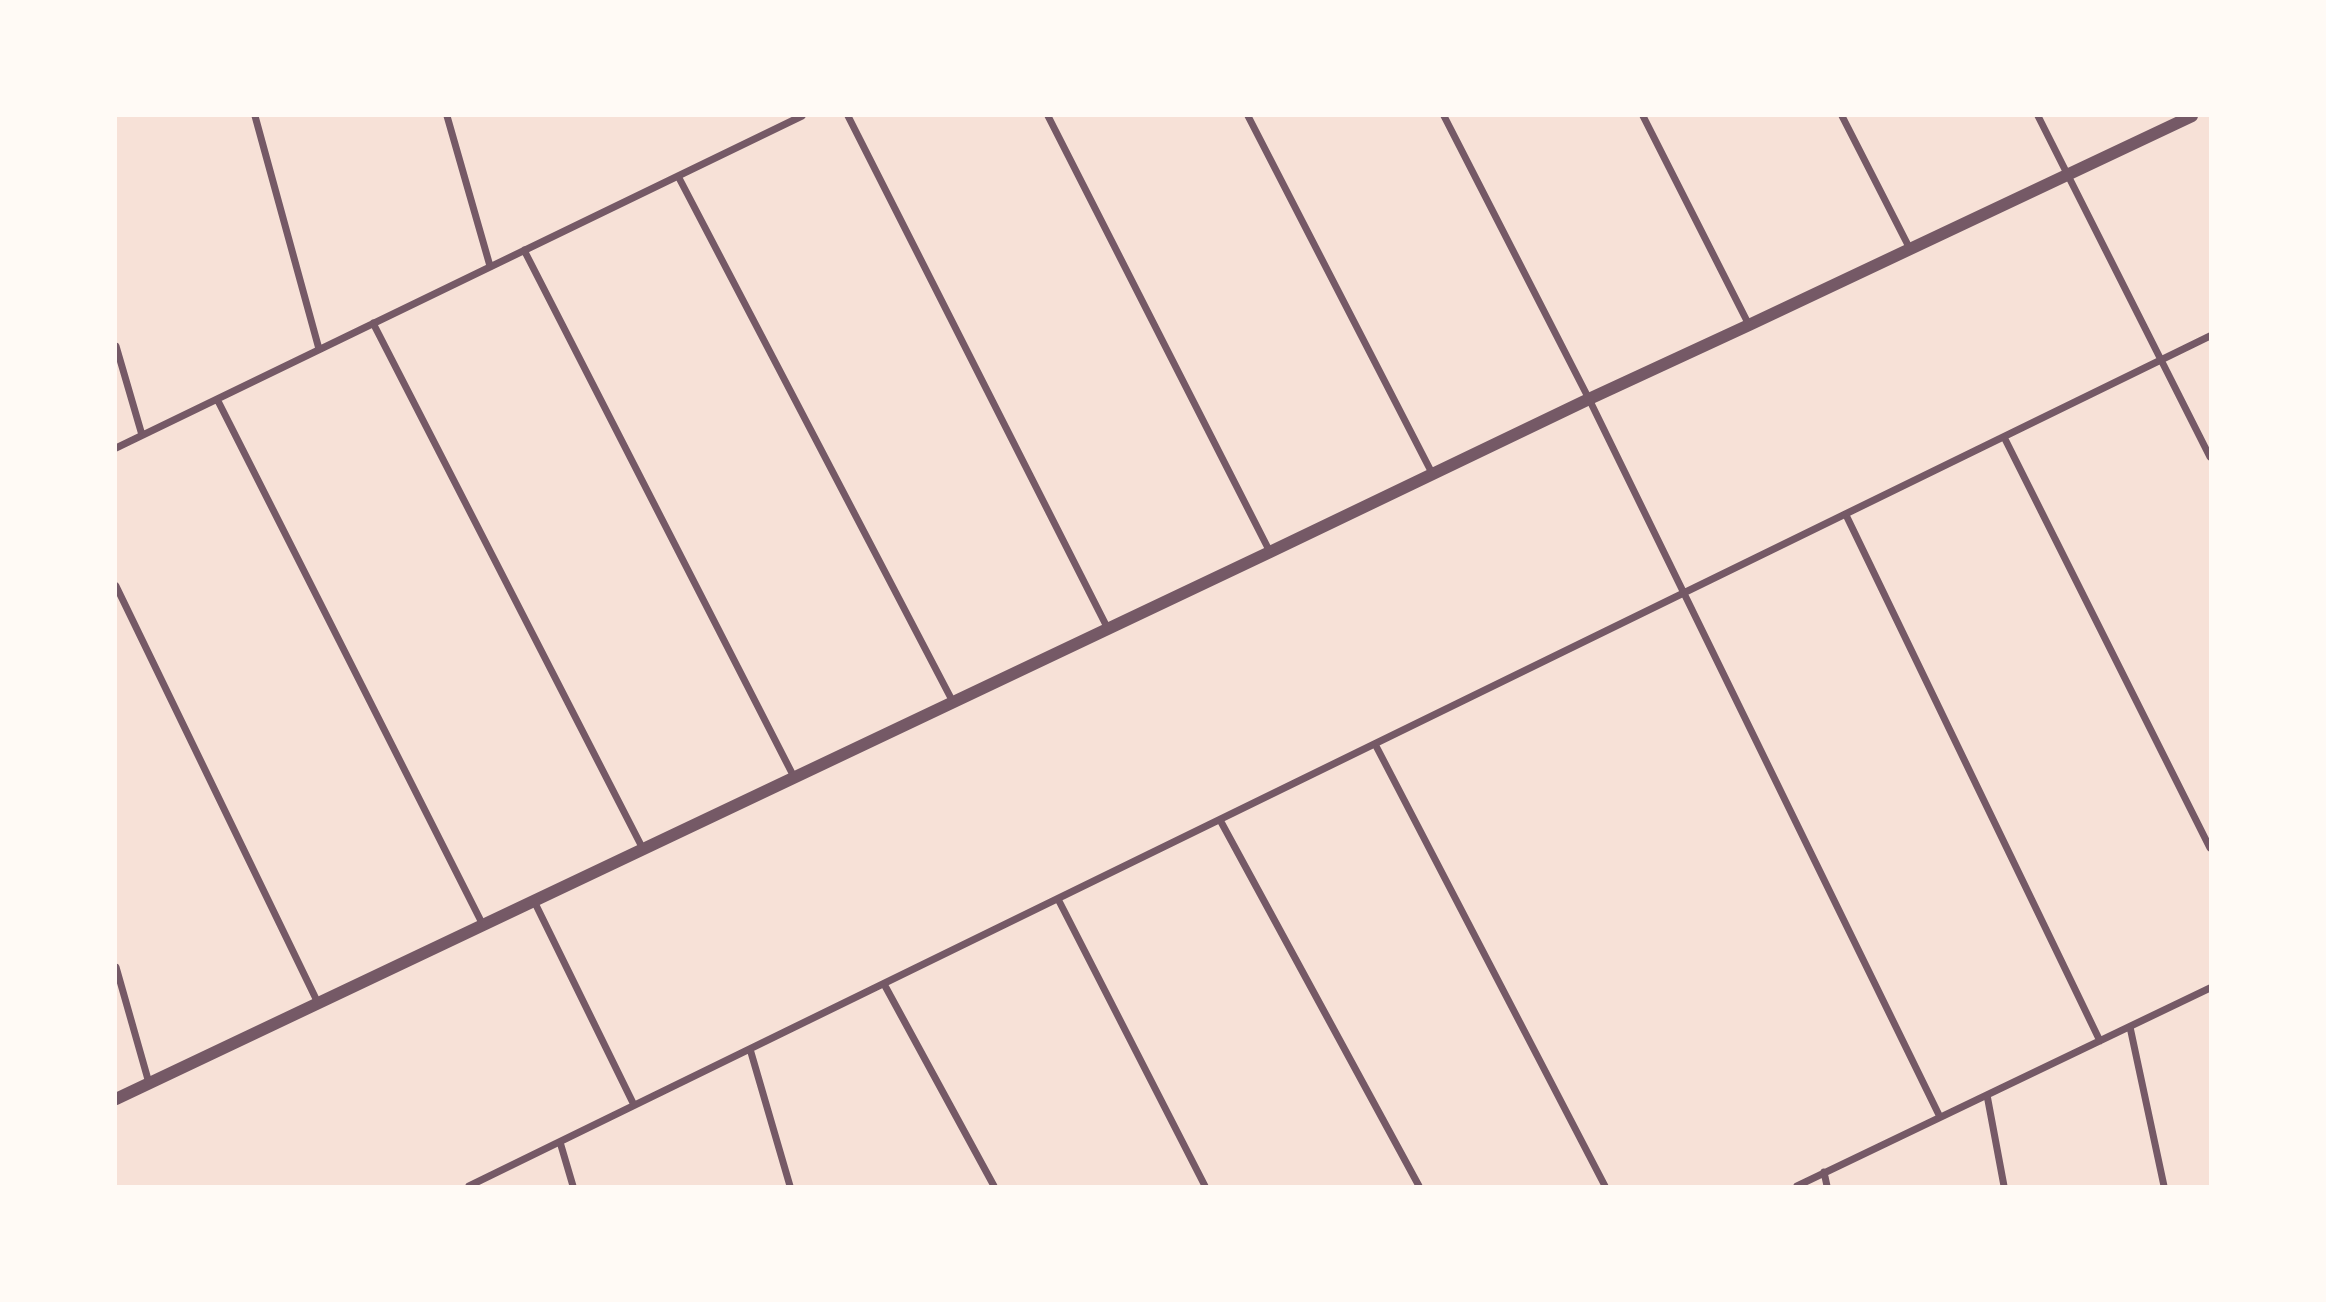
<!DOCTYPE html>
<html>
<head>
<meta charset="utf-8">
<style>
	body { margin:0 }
	#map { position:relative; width:2326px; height:1302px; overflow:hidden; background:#f7e1d7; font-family:"IBM Plex Sans",sans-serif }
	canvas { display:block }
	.frame { position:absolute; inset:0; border:117px solid #fffaf5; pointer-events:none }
</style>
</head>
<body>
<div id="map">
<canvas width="2326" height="1302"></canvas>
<div class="frame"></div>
</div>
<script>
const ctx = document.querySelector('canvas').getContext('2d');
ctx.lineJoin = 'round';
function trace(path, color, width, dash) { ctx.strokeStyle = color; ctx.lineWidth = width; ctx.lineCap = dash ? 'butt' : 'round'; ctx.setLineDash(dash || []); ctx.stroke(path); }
trace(new Path2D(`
	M255,116L319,349
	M447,116L490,266
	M848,116L1108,629
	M1048,116L1270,552
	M1248,116L1433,475
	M1444,116L1589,399L1940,1117
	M1643,116L1749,325
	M1842,116L1910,249
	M2038,116L2210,457
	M678,176L953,702
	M524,250L794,777
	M373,323L643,849
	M116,346L142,435
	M217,399L483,925
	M2004,437L2210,848
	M116,448L802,116
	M1846,515L2100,1041
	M116,586L318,1003
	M1375,744L1605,1186
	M1220,820L1419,1186
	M1058,899L1205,1186
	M534,901L634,1105
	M116,967L149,1083
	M884,984L994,1186
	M2130,1027L2164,1186
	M750,1049L790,1186
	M1987,1095L2004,1186
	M560,1142L573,1186
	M1824,1172L1827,1186
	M469,1186L2210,336
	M1797,1186L2210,988`), '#755966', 7);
trace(new Path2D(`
	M116,1099L1270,552L1589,399L1749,325L2192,116`), '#755966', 12);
</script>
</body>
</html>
